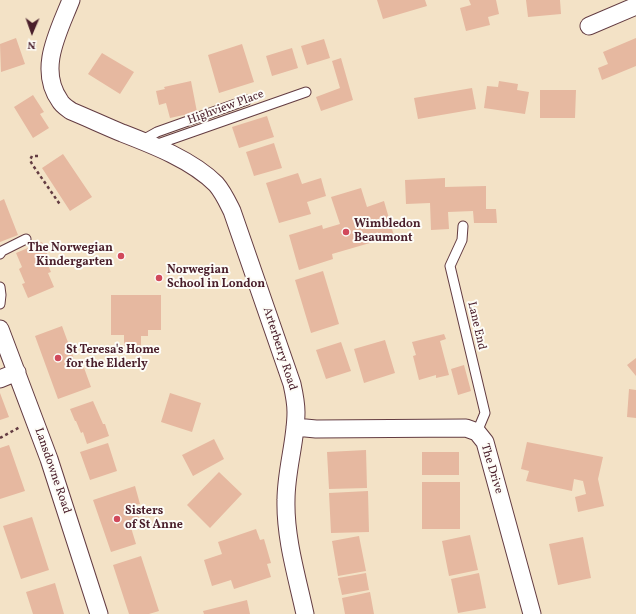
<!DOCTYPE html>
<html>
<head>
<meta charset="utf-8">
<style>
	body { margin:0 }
	#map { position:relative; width:636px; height:614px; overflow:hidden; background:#f3e2c6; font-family:Vollkorn,serif }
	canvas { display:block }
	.north { position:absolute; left:12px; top:12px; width:40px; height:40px; -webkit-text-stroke:3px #fdfcf7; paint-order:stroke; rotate:182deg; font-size:11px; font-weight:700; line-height:16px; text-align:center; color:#4a1f2b }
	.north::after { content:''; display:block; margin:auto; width:14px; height:18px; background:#4a1f2b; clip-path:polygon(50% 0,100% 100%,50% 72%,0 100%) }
</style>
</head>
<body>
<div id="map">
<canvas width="636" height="614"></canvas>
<div class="north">N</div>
</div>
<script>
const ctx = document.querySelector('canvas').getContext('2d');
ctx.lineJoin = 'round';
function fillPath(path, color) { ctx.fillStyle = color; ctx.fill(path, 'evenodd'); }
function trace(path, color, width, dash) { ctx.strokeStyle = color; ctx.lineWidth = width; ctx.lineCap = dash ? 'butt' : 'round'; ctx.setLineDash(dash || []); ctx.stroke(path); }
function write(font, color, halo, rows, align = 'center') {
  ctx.font = font + ' Vollkorn,serif'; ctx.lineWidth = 4; ctx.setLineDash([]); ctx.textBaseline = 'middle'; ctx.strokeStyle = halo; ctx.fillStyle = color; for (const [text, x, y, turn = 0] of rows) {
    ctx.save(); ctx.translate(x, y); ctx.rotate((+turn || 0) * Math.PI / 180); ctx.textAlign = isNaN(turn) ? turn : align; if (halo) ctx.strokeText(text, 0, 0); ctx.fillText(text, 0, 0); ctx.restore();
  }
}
fillPath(new Path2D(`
	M377,0H425L427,6L383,19Z
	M469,0H496L499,14L488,17L490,25L466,31L460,8L471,5Z
	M526,0H560L561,14L528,17Z
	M16,38L25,64L1,72L0,44Z
	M636,38V66L602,80L598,68L608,64L603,52Z
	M324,39L330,58L307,65L301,46Z
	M242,44L254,82L219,93L208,55Z
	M292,48L298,68L272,76L266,56Z
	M102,53L134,72L120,94L88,74Z
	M341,58L353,100L321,111L316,97L340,88L332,61Z
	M191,81L197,112L170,118L166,103L159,105L156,91L165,89L164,87Z
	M499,81L518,84L517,90L529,92L525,114L484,108L487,86L498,87Z
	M472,88L476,109L418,119L414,98Z
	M540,90H576L575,118H540Z
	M33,95L44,112L40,114L49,128L33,138L14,107Z
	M267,116L274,137L239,148L232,127Z
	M274,143L282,168L254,176L246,152Z
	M63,154L92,197L70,211L42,168Z
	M298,173L302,184L321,178L326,196L307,202L311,214L279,223L266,183Z
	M445,178V187L486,186V209H496L497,223H474L473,211L448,212L449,229L431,230L430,203L406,204L405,180Z
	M361,188L367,207L384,201L394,236L332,254L333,259L299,270L289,235L322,225L323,229L340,224L331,197Z
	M4,199L18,235L0,242V201Z
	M42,242L48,256L45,258L51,272L48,273L54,287L28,298L22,284L25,283L19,269L22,267L16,253Z
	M323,271L339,324L311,333L295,280Z
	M111,295H161V330H148V336H141V346H124V335H111Z
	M62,326L77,367L83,365L91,387L58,399L35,336Z
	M444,334L446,339L440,341L449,375L436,378V375L419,380L413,356L416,355L412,342Z
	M385,340L395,373L364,383L354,349Z
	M341,342L351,371L326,379L316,350Z
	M636,358V376L627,365Z
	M464,365L471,391L458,395L451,369Z
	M629,389L636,390V418L627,417Z
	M0,393L9,417L0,420Z
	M170,393L201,403L192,432L161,422Z
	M93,401L103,424H105L109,436L87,444L83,432L81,433L76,421H75L70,409Z
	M214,439L224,459L193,476L182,455Z
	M527,442L603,457L598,479L604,506L578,512L575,497L586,494L583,481L574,479L572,491L526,481L529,471L521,469Z
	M108,443L117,471L90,480L80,452Z
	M9,445L25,491L0,499V448Z
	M366,450L367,488L329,489L327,452Z
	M422,452H459V475H422Z
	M219,472L242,494L210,528L187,505Z
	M422,482H460V529H422Z
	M135,486L140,504L135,505L139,518L129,521L136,544L111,552L93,500Z
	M368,491L369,532L331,533L329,493Z
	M32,517L49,570L21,579L3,526Z
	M256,529L260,540L264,539L271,563L267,564L271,577L234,589L231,580L212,586L204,560L222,554L218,542Z
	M470,535L478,570L449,576L442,541Z
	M359,536L366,571L338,576L332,541Z
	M583,537L591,578L558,585L549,544Z
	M141,556L159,611L149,614H129L113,565Z
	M366,573L369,590L342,595L338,578Z
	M479,573L486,608L458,613L451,579Z
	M55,583L64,614H33L26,592Z
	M370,592L374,614H345L342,598Z
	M247,600L250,614H204L203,611Z`), '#e6b8a0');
const lane = new Path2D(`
	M141,141L157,132L247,100
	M155,145L306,92
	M463,226L462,240L450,266L485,413L477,432
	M0,254L2,251L26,239
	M0,287L1,295L0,304`);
const street = new Path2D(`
	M71,0C59,31 37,69 60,101C62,105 67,108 71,111C88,118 105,126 122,133C153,145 192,160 216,184C223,192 227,201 232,211L292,384C294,393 296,403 296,412C296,441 286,470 286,500C285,538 297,577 305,614
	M589,26L636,6
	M0,329L49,459L99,614
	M0,379L17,372
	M295,427L316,429L466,428L477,432L485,442L532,614`);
trace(lane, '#633c42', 11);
trace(street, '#633c42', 19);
trace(new Path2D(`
	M38,156H32L30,160L32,164L61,206
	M0,438L20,427`), '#633c42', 2.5, [3, 3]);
trace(lane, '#fff', 9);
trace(street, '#fff', 17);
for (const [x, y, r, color] of [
	[346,232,4,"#d1495b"],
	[121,256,4,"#d1495b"],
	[159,278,4,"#d1495b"],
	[58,358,4,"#d1495b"],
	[117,519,4,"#d1495b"]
]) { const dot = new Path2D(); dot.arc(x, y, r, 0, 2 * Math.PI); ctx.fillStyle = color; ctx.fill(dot); trace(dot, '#fdfcf7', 1.5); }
write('12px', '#4a1f2b', '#fdfcf7', [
	["Highview Place",226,108,-20],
	["Lane End",476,326,77],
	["Arterberry Road",279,349,72],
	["The Drive",491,469,73],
	["Lansdowne Road",52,471,71]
]);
write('bold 12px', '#4a1f2b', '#fdfcf7', [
	["Wimbledon",354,225],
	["Beaumont",354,239],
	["The Norwegian",113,249,"right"],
	["Kindergarten",113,263,"right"],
	["Norwegian",167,271],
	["School in London",167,285],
	["St Teresa's Home",66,351],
	["for the Elderly",66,365],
	["Sisters",125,512],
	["of St Anne",125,526]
], 'left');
</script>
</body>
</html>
